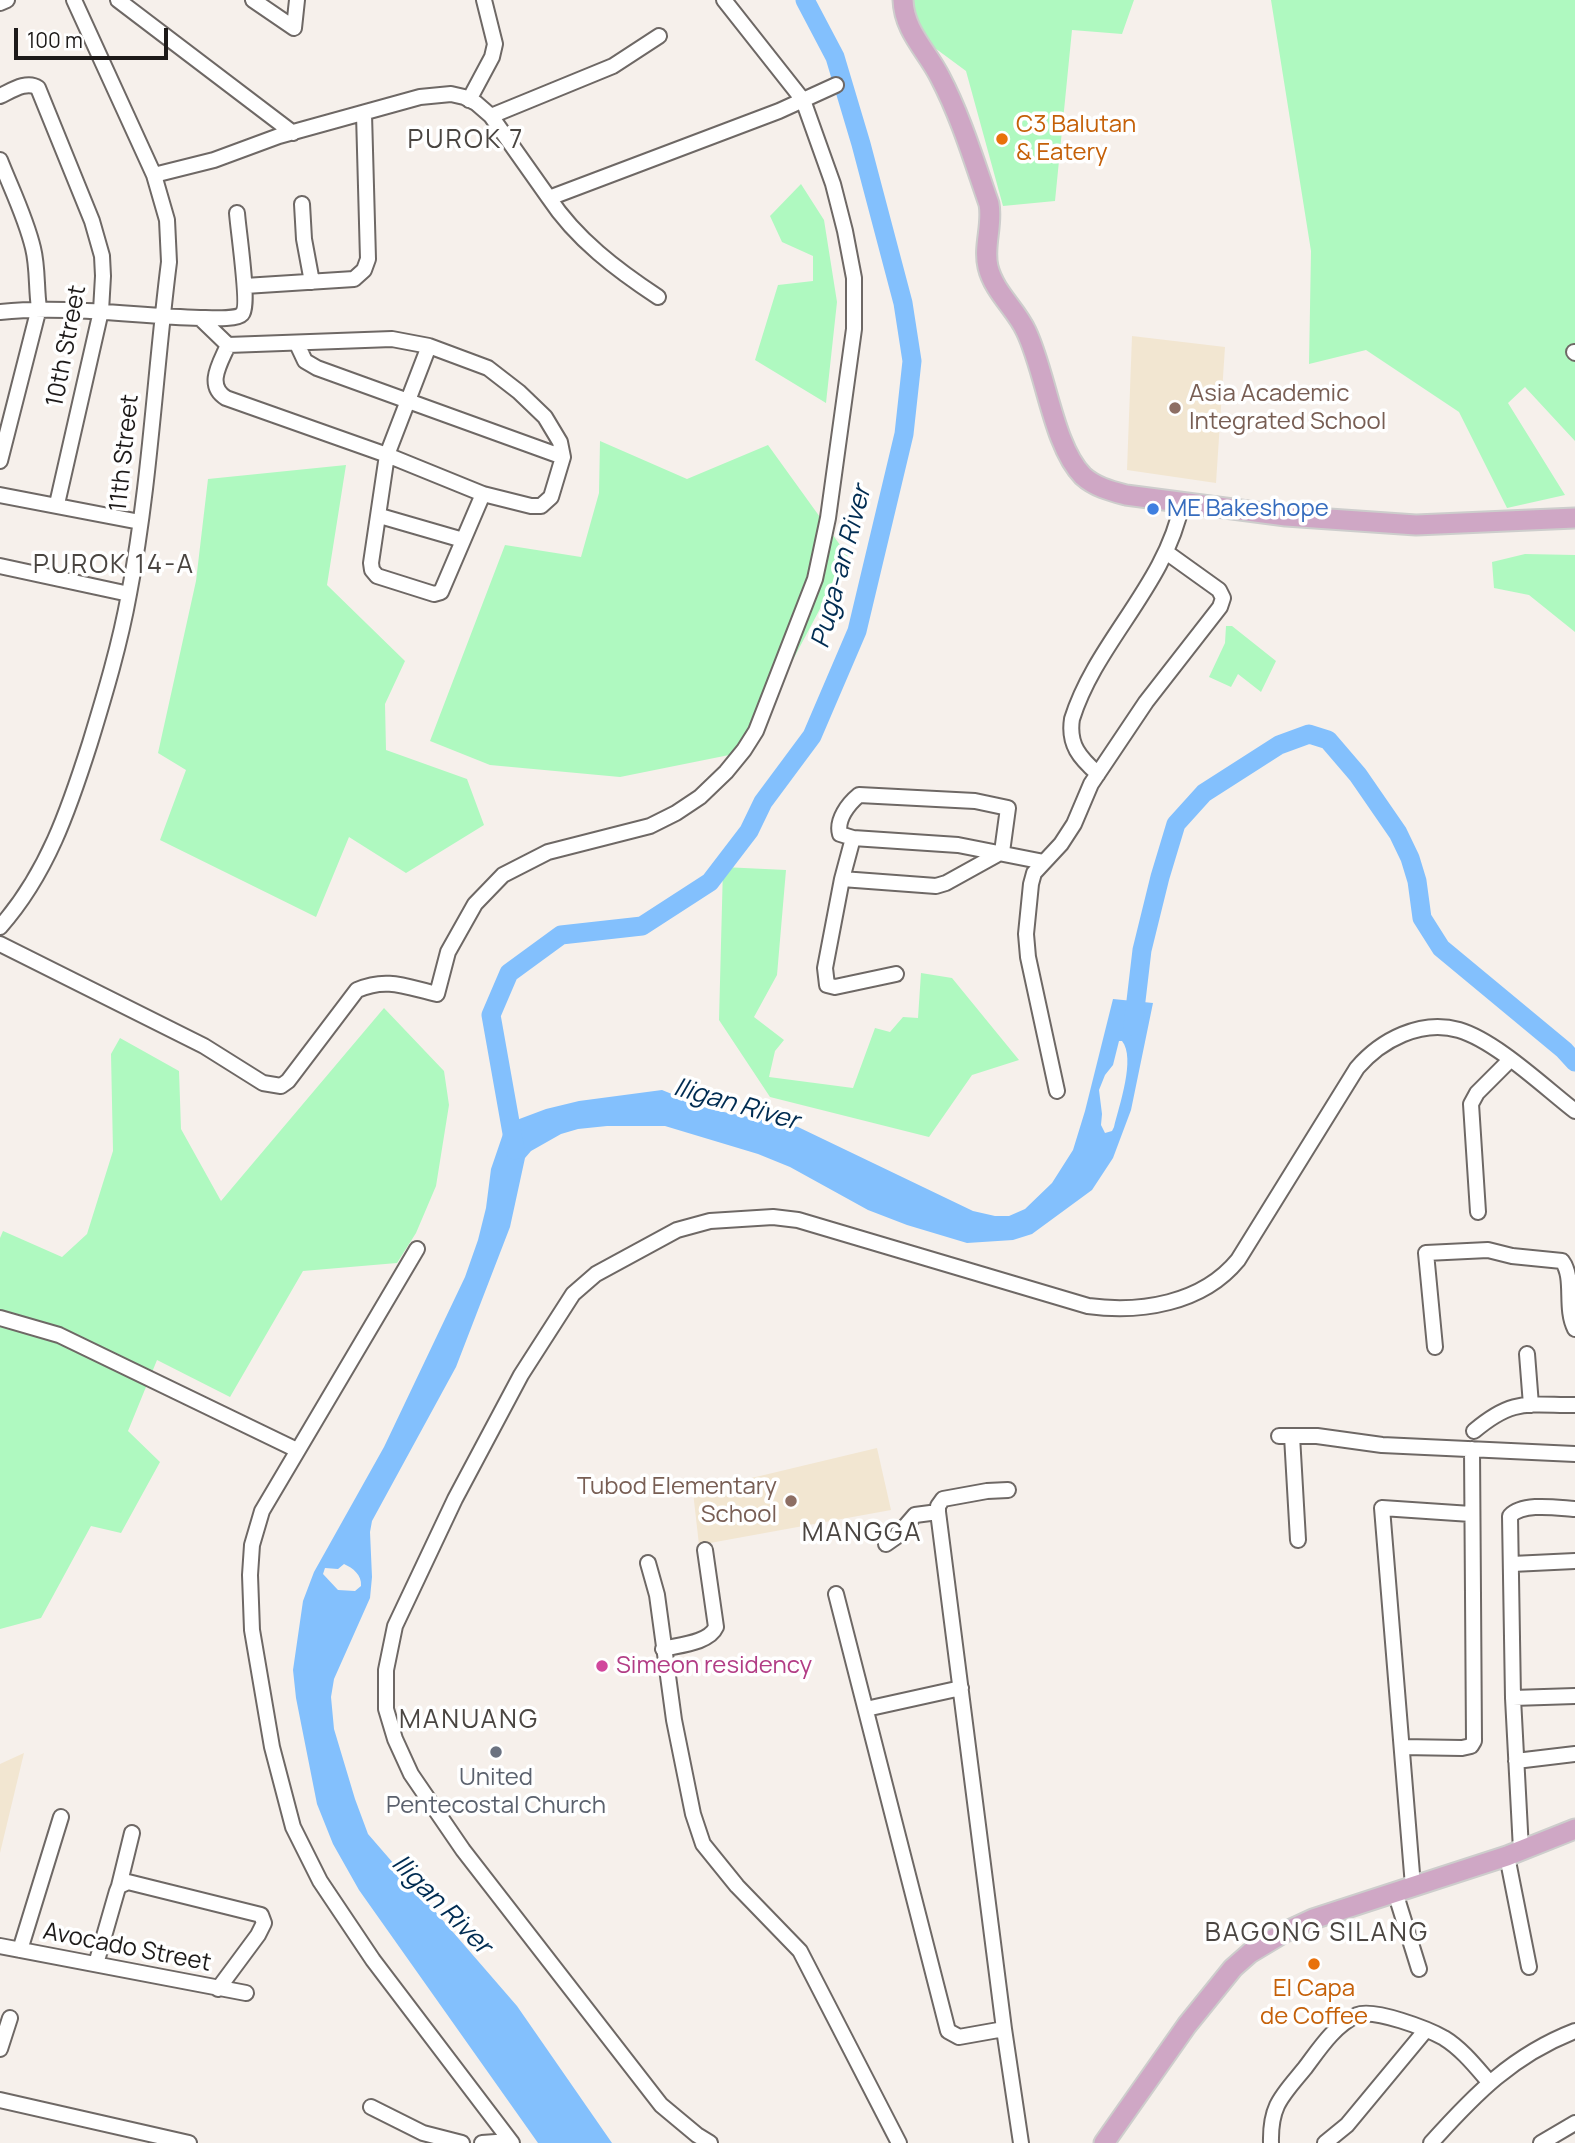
<!DOCTYPE html>
<html>
<head>
<meta charset="utf-8">
<style>
	body { margin:0 }
	#map { position:relative; width:1575px; height:2143px; overflow:hidden; background:#f6f0eb; font-family:Manrope,sans-serif }
	canvas { display:block }
	.scale { position:absolute; left:14px; top:28px; width:154px; height:32px; box-sizing:border-box; border:4px solid #1d1a19; border-top:0; padding-left:9px; font-size:21px; line-height:24px; white-space:nowrap; color:#1d1a19; -webkit-text-stroke:5px #fff; paint-order:stroke }
</style>
</head>
<body>
<div id="map">
<canvas width="1575" height="2143"></canvas>
<div class="scale">100 m</div>
</div>
<script>
const ctx = document.querySelector('canvas').getContext('2d');
ctx.lineJoin = 'round';
function fillPath(path, color) { ctx.fillStyle = color; ctx.fill(path, 'evenodd'); }
function trace(path, color, width, dash) { ctx.strokeStyle = color; ctx.lineWidth = width; ctx.lineCap = dash ? 'butt' : 'round'; ctx.setLineDash(dash || []); ctx.stroke(path); }
function write(font, color, halo, rows, align = 'center') {
  ctx.font = font + ' Manrope,sans-serif'; ctx.lineWidth = 7; ctx.setLineDash([]); ctx.textBaseline = 'middle'; ctx.strokeStyle = halo; ctx.fillStyle = color; for (const [text, x, y, turn = 0] of rows) {
    ctx.save(); ctx.translate(x, y); ctx.rotate((+turn || 0) * Math.PI / 180); ctx.textAlign = isNaN(turn) ? turn : align; if (halo) ctx.strokeText(text, 0, 0); ctx.fillText(text, 0, 0); ctx.restore();
  }
}
fillPath(new Path2D(`
	M1132,336L1225,347L1216,483L1127,470Z
	M877,1448L891,1510L699,1545L693,1492Z
	M24,1753L0,1853V1764Z`), '#f2e6d1');
fillPath(new Path2D(`
	M910,0H1134L1122,34L1072,30L1055,201L1003,206L966,71L924,40L908,15Z
	M1271,0H1575V441L1525,387L1508,403L1565,495L1507,508L1459,412L1366,350L1309,364L1311,251Z
	M801,184L824,220L837,302L826,403L755,360L778,285L813,281V256L782,242L770,216Z
	M600,441L687,479L768,445L848,556L744,752L620,777L490,765L430,741L505,545L581,557L599,493Z
	M346,465L327,585L405,661L385,704L386,750L467,779L484,825L406,873L349,837L316,917L160,840L186,770L158,753L196,581L208,479Z
	M1525,554L1575,555V632L1529,595L1494,588L1492,562Z
	M1226,626H1232L1276,661L1261,692L1238,674L1231,687L1209,677L1225,643Z
	M723,867L786,870L777,975L754,1017L784,1040L775,1051L769,1077L853,1088L875,1028L890,1032L903,1017L918,1018L921,973L952,978L1019,1060L972,1075L929,1137L770,1097L719,1020Z
	M384,1008L444,1071L449,1105L436,1186L416,1233L397,1263L303,1271L230,1397L157,1360L128,1431L160,1462L121,1533L91,1526L41,1618L0,1629V1238L3,1231L62,1257L87,1234L113,1151L111,1054L120,1038L179,1071L181,1129L221,1201Z`), '#aff9c0');
fillPath(new Path2D(`
	M1113,999L1153,1003L1131,1110L1113,1158L1092,1190L1032,1234L1013,1240L967,1243L907,1225L868,1210L790,1167L758,1154L665,1126H607L578,1129L561,1134L531,1151L525,1158L510,1227L456,1367L372,1521L370,1532L372,1577L370,1598L334,1679L331,1697L334,1729L355,1799L368,1834L517,2006L612,2143H538L359,1890L333,1844L317,1804L296,1698L293,1670L303,1601L314,1572L384,1447L465,1277L478,1240L486,1208L491,1169L504,1131L514,1121L546,1109L579,1101L662,1090L709,1109L798,1127L973,1211L995,1216H1009L1025,1209L1052,1183L1073,1150L1085,1111ZM1119,1041H1122C1136,1058 1119,1106 1114,1127L1112,1131L1105,1133L1101,1125L1102,1114L1099,1090L1105,1075L1113,1065ZM344,1564C353,1568 362,1575 361,1586L355,1591L338,1590L323,1574L325,1568L338,1569Z`), '#83c0fd');
trace(new Path2D(`
	M1133,1026L1142,950L1160,877L1176,824L1204,793L1279,745L1309,734L1328,740L1358,775L1398,833L1410,858L1417,881L1422,918L1441,948L1564,1050L1575,1062
	M515,1150L491,1015L509,973L561,935L642,926L710,882L749,831L763,802L812,736L857,631L904,434L912,361L903,303L861,144L835,57L805,0`), '#83c0fd', 19);
const minor = new Path2D(`
	M118,0L293,133
	M253,0L294,28L297,0
	M0,3L7,0
	M0,96C11,91 27,80 38,88L92,221L102,256L103,276L101,311L57,504
	M469,100L492,57L495,44L484,0
	M491,116L613,66L659,36
	M0,160C11,188 26,218 33,248C38,268 36,288 39,308L0,461
	M154,175L214,160L279,136L420,97L451,94L464,97L476,103L491,116L549,198L779,111L836,85
	M549,198C576,239 617,270 658,297
	M302,204L304,239L312,282
	M245,286L354,279L364,270L368,259L364,114
	M0,312C67,305 133,316 200,318C208,318 237,320 242,314C250,306 238,229 237,213
	M200,318L228,345L392,339L429,346L488,368L519,392L545,417L560,442L563,457L551,497L541,506H531L483,494L387,455L226,398C205,385 221,362 228,345
	M297,344L305,361L317,368L563,457
	M429,346L387,455L371,563L372,570L377,576L434,594L441,592L483,494
	M1574,352L1575,353
	M0,495L140,522
	M380,516L463,540
	M0,566L129,594
	M1098,774C1080,758 1068,745 1072,719C1096,642 1166,585 1182,503
	M842,879L936,886L946,883L1002,852L1008,808L975,801L859,795C848,804 836,820 840,834L853,838
	M0,927C47,874 69,809 90,743C105,694 120,644 129,594C150,485 155,372 169,262L167,220L154,175L74,0
	M0,944L204,1046L263,1083L281,1086L288,1081L357,990C387,977 406,987 437,994L448,952L475,904L503,875L548,852L650,826L676,813L700,797L726,772L744,750L756,731L815,579L828,518L854,329V278L845,231L833,184L803,100L724,0
	M896,974L835,987L827,985L825,968L842,879L853,838L958,845L1044,862
	M1057,1091L1028,957L1026,934L1031,884L1034,873L1061,844L1074,824L1091,784L1146,702L1220,607L1223,598L1219,590L1166,552
	M1478,1212L1471,1104L1477,1093L1510,1060
	M417,1249L262,1511L252,1545L250,1575L252,1630L272,1747L293,1827L320,1881L373,1960L512,2143
	M0,1318L59,1335L297,1450
	M1435,1347L1426,1253L1488,1250L1512,1256L1562,1261C1575,1278 1564,1308 1575,1329
	M1527,1354L1531,1405
	M1474,1431C1513,1398 1527,1405 1575,1405
	M1279,1436H1317L1382,1445L1575,1454
	M1292,1436L1298,1540
	M1008,1490L987,1491L943,1499L938,1506V1512L1004,2029L1021,2143
	M886,1544L896,1537L915,1515L938,1512
	M648,1563L657,1595L674,1720L693,1814L703,1844L737,1886L800,1951L899,2143
	M1512,1564L1575,1561
	M836,1594L948,2031L959,2037L1004,2029
	M663,1649C679,1645 709,1643 716,1627L705,1550
	M1513,1698L1575,1696
	M866,1709L961,1688
	M1402,1747L1462,1748L1471,1746L1474,1741L1472,1449
	M1516,1761L1575,1754
	M1521,1850L1513,1698L1510,1516C1523,1502 1558,1508 1575,1509
	M1507,1856L1529,1967
	M119,1886L132,1833
	M1413,1886L1382,1508L1471,1514
	M1395,1892L1419,1969
	M0,1946L246,1993
	M20,1950L61,1817
	M96,1964L117,1891L119,1886L128,1882L261,1915L264,1923L258,1935L218,1989
	M0,2049L10,2018
	M0,2100L189,2143
	M371,2107L423,2133L462,2143
	M482,2143L510,2141
	M710,2143L697,2135L661,2105L463,1850L411,1774L395,1739L386,1709V1670L395,1626L455,1499L521,1375L573,1294L596,1274L677,1230L710,1221L773,1217L798,1220L1088,1306C1140,1313 1202,1304 1238,1260L1357,1068C1381,1040 1421,1019 1459,1030C1496,1041 1544,1087 1575,1111
	M1271,2143C1270,2105 1282,2096 1305,2068C1320,2048 1334,2026 1357,2015C1374,2008 1428,2029 1444,2038C1462,2049 1476,2067 1490,2083
	M1325,2143L1347,2125L1425,2031
	M1431,2143C1475,2094 1513,2055 1575,2031
	M1541,2143L1575,2123`);
const major = new Path2D(`
	M903,0C904,31 927,51 940,77C961,117 974,161 989,204C993,225 983,246 988,267C994,292 1016,309 1026,331C1046,372 1053,446 1083,476C1095,487 1111,491 1126,495L1286,516L1416,525L1575,518
	M1104,2143L1187,2025L1233,1968L1250,1953L1285,1932L1313,1919L1507,1856L1575,1829`);
trace(minor, '#6e6865', 18);
trace(major, '#cdcdcc', 23);
trace(minor, '#fff', 14);
trace(major, '#cfa7c5', 19);
for (const [x, y, r, color] of [
	[1002,139,7,"#e8710a"],
	[1175,408,7,"#8d6e63"],
	[1153,509,7,"#3f7fe0"],
	[791,1501,7,"#8d6e63"],
	[602,1666,7,"#d1479c"],
	[496,1752,7,"#6b7280"],
	[1314,1964,7,"#e8710a"]
]) { const dot = new Path2D(); dot.arc(x, y, r, 0, 2 * Math.PI); ctx.fillStyle = color; ctx.fill(dot); trace(dot, '#fff', 2.5); }
write('24px', '#c56008', '#fff', [
	["C3 Balutan",1016,125],
	["& Eatery",1016,153],
	["El Capa",1314,1989,"center"],
	["de Coffee",1314,2017,"center"]
], 'left');
write('24px', '#1d1a19', '#fff', [
	["10th Street",67,346,-79],
	["11th Street",125,453,-84],
	["Avocado Street",127,1948,11]
]);
write('24px', '#785e54', '#fff', [
	["Asia Academic",1189,394],
	["Integrated School",1189,422],
	["Tubod Elementary",777,1487,"right"],
	["School",777,1515,"right"]
], 'left');
write('24px', '#366cbe', '#fff', [
	["ME Bakeshope",1167,509]
], 'left');
write('24px', '#b23c85', '#fff', [
	["Simeon residency",616,1666]
], 'left');
write('24px', '#5b616d', '#fff', [
	["United",496,1778],
	["Pentecostal Church",496,1806]
]);
ctx.letterSpacing = '2px';
write('26px', '#4a4541', '#fff', [
	["PUROK 7",466,141],
	["PUROK 14-A",114,566],
	["MANGGA",862,1534],
	["MANUANG",469,1721],
	["BAGONG SILANG",1317,1934]
]);
ctx.letterSpacing = '0px';
write('italic 26px', '#002c52', '#fff', [
	["Puga-an River",842,567,-75],
	["Iligan River",736,1105,16],
	["Iligan River",441,1905,45]
]);
</script>
</body>
</html>
